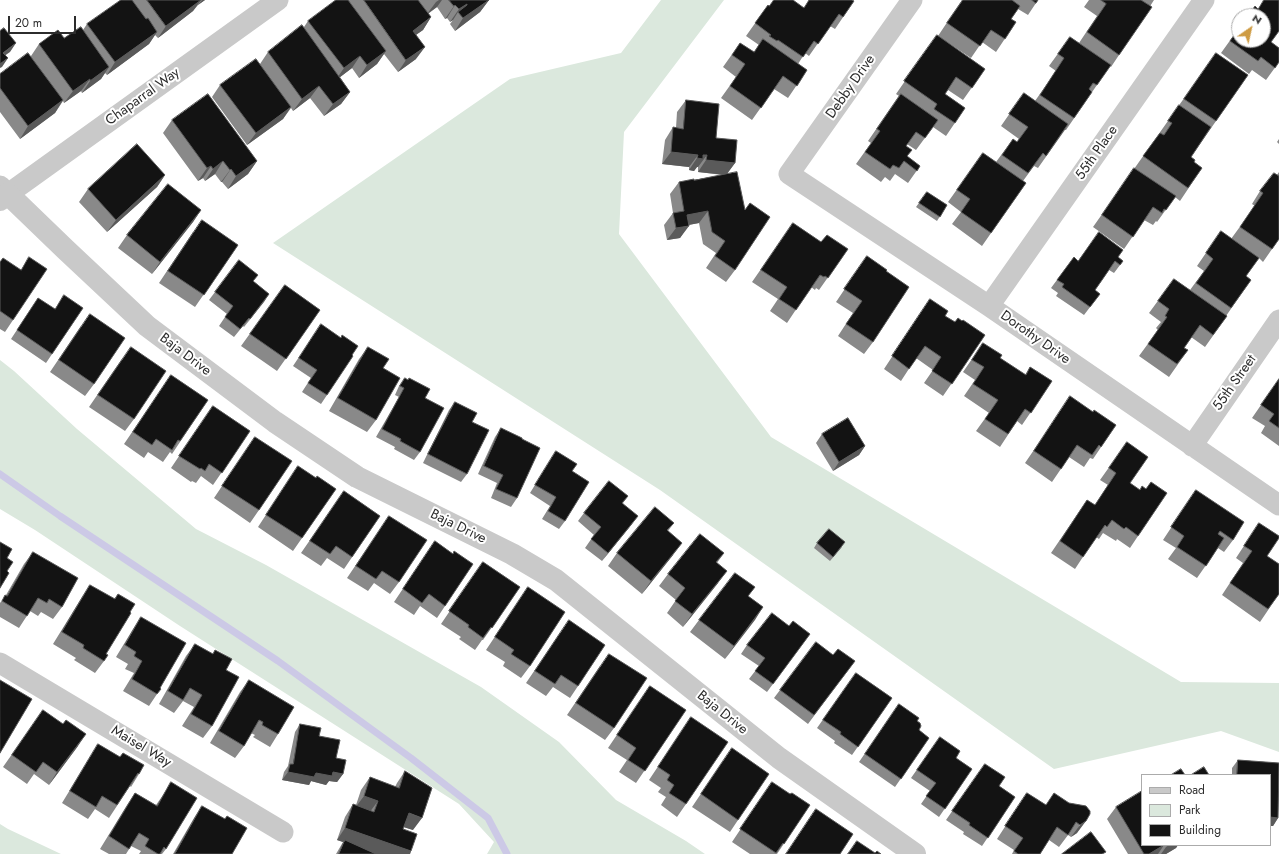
<!DOCTYPE html>
<html>
<head>
<meta charset="utf-8">
<style>
	body { margin:0 }
	#map { position:relative; width:1279px; height:854px; overflow:hidden; background:#fff; font-family:Jost,sans-serif }
	canvas { display:block }
	.legend { position:absolute; left:1141px; top:774px; width:130px; height:72px; box-sizing:border-box; background:#fff; border:1px solid #ababab; margin:0; padding:5px 7px; list-style:none; font-size:12px; color:#2c2c2c }
	.legend li { display:flex; align-items:center; gap:8px; height:20px }
	.legend b { width:20px; border:1px solid #ababab }
	.north { position:absolute; left:1231px; top:8px; width:40px; height:40px; box-sizing:border-box; background:#fff; border:1px solid #ababab; border-radius:50%; rotate:34deg; font-size:11px; font-weight:700; line-height:16px; text-align:center; color:#2c2c2c }
	.north::after { content:''; display:block; margin:auto; width:14px; height:18px; background:#ce9b42; clip-path:polygon(50% 0,100% 100%,50% 72%,0 100%) }
	.scale { position:absolute; left:8px; top:16px; width:68px; height:18px; box-sizing:border-box; border:2px solid #2c2c2c; border-top:0; padding-left:5px; font-size:12px; line-height:14px; white-space:nowrap; color:#2c2c2c; -webkit-text-stroke:3px #fff; paint-order:stroke }
</style>
</head>
<body>
<div id="map">
<canvas width="1279" height="854"></canvas>
<ul class="legend">
<li><b style="height:5px;background:#c9c9c9"></b>Road</li>
<li><b style="height:11px;background:#dbe8dd"></b>Park</li>
<li><b style="height:11px;background:#131313"></b>Building</li>
</ul>
<div class="north">N</div>
<div class="scale">20 m</div>
</div>
<script>
const ctx = document.querySelector('canvas').getContext('2d');
ctx.lineJoin = 'round';
function fillPath(path, color) { ctx.fillStyle = color; ctx.fill(path, 'evenodd'); }
function trace(path, color, width, dash) { ctx.strokeStyle = color; ctx.lineWidth = width; ctx.lineCap = dash ? 'butt' : 'round'; ctx.setLineDash(dash || []); ctx.stroke(path); }
function write(font, color, halo, rows, align = 'center') {
  ctx.font = font + ' Jost,sans-serif'; ctx.lineWidth = 4; ctx.setLineDash([]); ctx.textBaseline = 'middle'; ctx.strokeStyle = halo; ctx.fillStyle = color; for (const [text, x, y, turn = 0] of rows) {
    ctx.save(); ctx.translate(x, y); ctx.rotate((+turn || 0) * Math.PI / 180); ctx.textAlign = isNaN(turn) ? turn : align; if (halo) ctx.strokeText(text, 0, 0); ctx.fillText(text, 0, 0); ctx.restore();
  }
}
fillPath(new Path2D(`
	M661,0H724L624,132L619,234L771,437L1181,682L1279,683V752L1221,731L1054,769L660,490L273,243L510,79L621,53Z
	M0,360L14,371L77,429L196,529L266,565L481,687L559,742L616,800L686,841L705,854H487L494,842L459,804L180,626L35,530L0,509Z
	M0,824L8,829L61,854H0Z`), '#dbe8dd');
trace(new Path2D(`
	M0,474L60,516L278,661L411,758L488,818L507,854`), '#ccc9e6', 7);
trace(new Path2D(`
	M912,0L789,174L989,306L1279,505
	M0,186L8,194L278,0
	M989,306L1204,0
	M1192,446L1279,320
	M0,663L283,832`), '#c9c9c9', 21);
trace(new Path2D(`
	M0,200L8,194L65,249L147,326L275,422L357,477L512,554L556,580L779,758L915,854`), '#c9c9c9', 22);
fillPath(new Path2D(`
	M121,0H205L198,5L193,11L158,38L155,35L149,44L107,75L105,73L101,79L82,93L81,91L64,103L63,101L55,113L20,139L0,112V74L31,56L39,44L64,38L83,30L87,24Z
	M336,0H489L480,12L455,31L450,24L453,20L450,22L447,18L445,19L437,7L428,14L431,17L423,30L416,35V59L398,72L384,54L377,64L359,78L352,68L340,77L350,92L341,104L324,116L310,98L293,111L291,108L283,119L247,145L212,97L220,85L260,64L268,52L304,27L308,21Z
	M962,0H1038L1028,15L1018,9L1011,19L1016,22L996,52L982,42L971,58L938,36Z
	M1089,0H1154L1119,55L1111,67L1110,66L1066,130H1065L1038,168L1034,166L1023,181L1026,183L982,246L952,224L961,212L948,202L983,153L996,162L1013,139L1017,142L1019,139L1001,126L1024,93L1035,101L1056,71L1049,66L1070,37L1079,43L1097,16L1084,7Z
	M854,1L835,29L830,26L809,56L805,53L798,64L807,70L788,98L774,89L752,120L721,98L736,77L723,67L740,43L754,52L759,45L746,36L768,5L769,6L804,7Z
	M1239,28L1271,42L1279,62L1266,80L1252,70L1249,74L1221,53Z
	M937,35L985,69L963,100L948,90L945,94L965,108L946,136L933,127L916,150L907,144L906,146L908,157L920,166L908,183L895,174L890,181L885,177L881,182L856,164L871,143L868,141L899,96L896,94Z
	M1216,53L1248,75L1191,157L1194,162L1202,168L1180,201L1175,197L1157,222L1156,221L1153,225L1144,220L1124,249L1093,227Z
	M686,100L735,163L727,174L735,270L726,282L706,268L716,253L703,244L699,223L688,225L680,238L667,240L664,225L673,213L670,194L679,182L694,180L723,175L698,172V167H697L694,171L689,170V167L662,164L665,140L673,127L676,128L677,112Z
	M172,120L257,161L248,174L228,189L222,182H221L215,174L205,181L203,178L198,181L163,133Z
	M1279,139V144L1277,142Z
	M1279,172V239L1263,262L1259,258L1246,276L1251,280L1226,316H1227L1205,347L1191,337L1184,348L1188,350L1169,377L1139,356L1158,330L1156,328L1161,322L1149,313L1174,279L1190,290L1204,271L1197,266L1221,231L1231,239L1255,206L1252,204L1260,191L1277,175Z
	M165,175L157,187L107,232L79,202L88,189Z
	M927,192L947,205L937,221L916,207Z
	M201,210L193,222L152,274L118,248L127,235Z
	M793,223L821,242L848,249L819,290L816,288L815,290L811,287L787,323L770,311L778,299L752,282Z
	M193,232L238,245L195,307L159,283Z
	M867,256L886,271L873,342L864,354L838,336L853,313L836,302Z
	M1074,257L1078,261L1118,257L1123,261L1114,273L1109,270L1095,290L1100,294L1084,315L1056,296L1058,293L1051,288Z
	M0,262L13,320L5,332L0,329Z
	M258,275L253,281L269,294L244,327L243,326L234,337L219,326L227,314L209,300L215,292Z
	M285,285L320,310L277,371L241,346Z
	M38,298L54,309L83,308L46,363L11,339Z
	M930,299L945,316L955,322L985,335L943,396L924,383L933,370L916,358L901,381L884,369Z
	M81,326L94,384L85,396L50,372Z
	M315,333L327,395L321,404L302,392L311,378L293,366Z
	M983,343L1000,358L1025,375L1030,367L1052,381L1022,425L1017,421L1000,447L976,431L989,413L964,396L975,380L963,372Z
	M368,347L383,368L376,420L367,432L329,411L359,359Z
	M122,359L134,419L125,431L89,407Z
	M171,375L208,400L172,454L170,452L163,462L148,452L144,458L124,444Z
	M405,378L425,398L420,452L414,460L394,449L395,447L376,437L399,397L395,395L399,386Z
	M1279,379V446L1261,433L1265,426L1252,418Z
	M455,402L472,422L467,474L461,482L423,463L449,410Z
	M213,406L250,431L213,485L201,476L196,483L192,481L191,482L171,468Z
	M1062,409L1093,412L1116,425L1093,459L1090,458L1084,467L1069,457L1052,482L1025,463Z
	M501,428L522,439L517,498L511,507L491,498L497,483L478,474L495,437Z
	M822,434L865,446L859,455L833,471L816,443Z
	M255,437L259,510L250,523L214,498Z
	M1127,442L1130,483L1138,536L1130,548L1117,539L1116,541L1103,533L1099,539L1096,537L1075,569L1051,553L1087,500L1095,505L1108,485L1100,480Z
	M556,451L565,521L559,529L542,519L550,506L530,493Z
	M298,466L316,478L336,489L293,551L258,527Z
	M1196,490L1233,540L1224,552L1218,548L1197,578L1168,559L1176,548L1163,540Z
	M344,491L380,516L344,569L327,558L321,566L301,553Z
	M628,496L623,503L632,524L602,561L585,548L594,535L578,521L584,513Z
	M389,516L399,582L390,594L374,583L368,591L347,578Z
	M674,523L668,531L673,555L642,594L608,566L617,553Z
	M1259,523L1267,556L1279,594L1260,622L1222,595L1243,563L1236,558Z
	M435,541L453,554L473,564L437,618L420,606L414,615L394,602Z
	M817,543L842,547L830,561L814,548Z
	M33,552L62,607L53,619L41,612L38,616L30,611L19,628L0,617V603L6,595L24,564Z
	M724,553L717,563L718,583L683,627L667,613L676,600L659,586L668,574Z
	M483,562L520,587L483,640H482L475,650L459,639L461,637L441,624Z
	M90,585L114,599L118,594L106,654L104,661L95,673L74,660L76,658L53,644L82,597Z
	M528,587L530,666L521,678L503,666L505,662L486,650Z
	M755,587L748,596L763,607L725,659L690,632L699,620Z
	M141,617L160,688L157,694L149,706L123,691L134,673L125,669L128,664L116,657L133,629Z
	M789,626L810,634L767,692L749,679L759,666L741,654L747,645Z
	M560,633L578,686L570,698L553,687L546,696L526,683Z
	M195,644L213,654L215,650L226,670L212,726L203,738L182,726L194,707L183,701L174,713L159,704L186,656Z
	M833,655L855,661L808,724L774,698L780,690Z
	M600,666L614,728L605,740L567,715Z
	M856,673L892,698L852,755L834,743L835,741L817,728Z
	M249,680L278,734L270,747L253,737L255,735L251,733L244,746L235,758L210,743L240,692Z
	M650,686L686,710L636,783L619,772L627,760L608,748Z
	M899,704L917,721L919,730L929,738L895,787L859,762Z
	M43,710L78,746L49,785L34,774L27,784L3,767Z
	M691,717L686,804L677,817L661,805L666,797L658,792L661,788L649,780Z
	M300,724L319,736L336,758L343,774L337,782L329,781L326,785L311,781L309,785L282,780L284,772L288,766L295,732Z
	M940,737L956,758L972,769L939,817L921,804L930,791L911,778Z
	M98,744L120,757L123,753L139,774L131,787L130,786L109,818L95,809L88,819L62,803L90,757Z
	M1238,760L1279,763L1278,818L1273,826H1270V775H1232V768Z
	M723,761L738,820L730,832L692,807Z
	M985,764L999,786L1015,797L982,846L963,834L964,832L946,820Z
	M405,771L413,830L404,827L403,829L411,851L410,854H336L343,842L337,840L345,817L353,804L356,805L361,790L370,777L395,787L397,783Z
	M171,782L166,849L162,854H139L141,851L131,846L126,854H109L100,849L127,805L135,793L156,805L163,795Z
	M1027,793L1046,805L1069,803L1086,806L1077,833L1071,837L1068,835L1059,847L1049,840L1040,854H1012L1014,850L997,839Z
	M764,794L810,805L777,854H750L732,842Z
	M202,806L225,819L227,816L232,854H173L194,818Z
	M1116,807L1178,845L1176,848L1166,854H1128L1107,819Z`), '#898989');
fillPath(new Path2D(`
	M201,0L193,11L158,38L166,26Z
	M202,0H205L198,5Z
	M439,0H442L437,7L427,14L436,2Z
	M489,0L480,12L455,31L463,18Z
	M467,4L460,14L458,12L453,20L450,22L459,9Z
	M455,5L447,18L445,19L454,6Z
	M431,17L423,30L404,43L413,31Z
	M157,32L149,44L107,75L115,62Z
	M16,43L10,52L0,59L3,53Z
	M425,47L416,59L398,72L406,60Z
	M386,51L377,64L359,78L367,65Z
	M360,56L352,68L335,81L344,68Z
	M8,58L2,67L0,68V64Z
	M109,67L101,79L82,93L90,81Z
	M90,79L81,91L64,103L73,91Z
	M319,86L310,98L293,111L302,99Z
	M350,92L341,104L324,116L333,104Z
	M63,100L55,113L20,139L28,126Z
	M291,107L283,119L247,145L256,133Z
	M671,152L698,155L689,167L662,164Z
	M703,155H707L698,167H697L694,171L689,170L697,158Z
	M706,160L735,163L726,175L698,172Z
	M223,161L215,174L205,181L213,169Z
	M257,161L248,174L228,189L236,176Z
	M211,166L203,178L198,181L207,168Z
	M231,169L222,182H221L230,170Z
	M165,175L157,187L107,232L116,220Z
	M201,210L193,222L152,274L160,262Z
	M708,211L699,223L678,227L687,215Z
	M689,226L680,238L667,240L676,228Z
	M269,294L264,302L244,327L250,319Z
	M865,446L859,455L833,471L839,462Z
	M638,516L632,524L602,561L608,553Z
	M682,543L673,555L642,594L651,581Z
	M727,571L718,583L683,627L692,614Z
	M763,607L755,620L725,659L734,646Z
	M86,734L78,746L49,785L57,772Z
	M288,772L316,773L333,772L343,774L337,782L329,781L326,785L311,781L309,785L282,780Z
	M364,796L378,801L369,813L355,808Z
	M409,813L422,818L413,830L400,826Z
	M1270,817L1278,818L1273,826H1270Z
	M1086,821L1077,833L1071,837L1080,825Z
	M345,828L411,851L410,854H376L345,840L343,842L337,840Z
	M1164,845L1158,854H1149Z
	M1169,845H1178L1176,848L1166,854H1161L1166,847Z`), '#5a5a5a');
const building = new Path2D(`
	M121,0H132L146,19L148,18L157,32L115,62L87,24Z
	M147,0H201L166,26Z
	M336,0H348L386,51L367,65L360,56L344,68L308,21Z
	M364,0H418L431,17L413,31L425,47L406,60Z
	M449,0H489L463,18L458,12L467,5V4L459,9L455,5L454,6Z
	M774,0H793L804,8L809,0H852L854,1L843,17L839,14L818,44L814,41L803,57L778,40L777,41L769,36L771,35L755,23L768,5L769,6Z
	M963,0H1012L1020,6L1011,19L1016,22L1005,39L991,30L980,46L947,23Z
	M1032,0H1038L1036,3Z
	M1101,0H1141L1152,7L1119,55L1087,32L1106,4Z
	M1264,0H1279V31L1271,42L1279,48V62L1275,68L1261,57L1258,61L1230,41L1239,28V40H1263V16H1248L1255,6L1258,9Z
	M302,25L350,92L333,104L319,86L302,99L268,52Z
	M81,27L109,67L90,81V79L73,91L39,44L58,30L64,38Z
	M4,28L16,43L3,53L8,58L0,64V31Z
	M937,35L985,69L972,88L956,77L945,94L965,108L955,123L934,109L937,104L904,81Z
	M1070,37L1111,65L1097,85L1093,83L1089,89L1092,92L1074,118L1040,95L1064,58L1058,54Z
	M763,39L807,70L797,86L783,76L761,108L730,86L745,64L732,55L740,43L754,52Z
	M28,53L63,100L28,126L0,88V74Z
	M1216,53L1248,75L1216,121L1184,99Z
	M256,59L291,107L256,133L220,85Z
	M1024,93L1068,124L1046,156L1043,153L1028,173L1002,155L1013,139L1017,142L1028,127L1009,114Z
	M208,94L257,161L236,176L231,169L230,170L223,161L213,169L211,166L207,168L172,120Z
	M901,94L938,120L925,138L916,132L906,146L912,150L907,156L920,166L917,171L904,161L899,168L893,165L890,169L865,152L880,131L877,129Z
	M686,100L719,104L716,138L737,140L735,163L706,160L707,155H703V159L697,158L698,155L671,152L673,127L683,129Z
	M1179,105L1211,127L1191,157L1195,160L1194,162L1202,168L1188,188L1143,156L1160,133L1164,135L1172,123L1168,121Z
	M137,144L165,175L116,220L88,189Z
	M983,153L1026,183L991,233L961,212L970,199L957,190Z
	M1134,168L1176,196L1166,210L1164,209L1162,213L1153,207L1133,237L1102,215Z
	M737,172L745,210L750,203L770,217L735,270L715,256L725,241L712,232L708,211L687,215L689,226L676,228L673,213L684,211L679,182L694,179V180Z
	M1274,173L1279,176V239L1272,249L1240,227L1263,193L1260,191Z
	M168,184L201,210L160,262L127,235Z
	M927,192L947,205L940,217L919,203Z
	M202,220L238,245L204,295L168,271Z
	M793,223L821,242L827,235L848,249L828,278L825,276L824,277L820,275L796,310L779,299L787,287L761,270Z
	M1221,231L1259,258L1246,276L1251,280L1231,308L1196,283L1213,259L1206,253Z
	M1099,232L1123,250L1118,257L1123,261L1120,265L1115,261L1102,280L1095,290L1100,294L1090,307L1062,287L1064,284L1057,280L1074,257L1078,261Z
	M867,256L887,270L886,271L909,287L873,342L846,324L862,301L844,289Z
	M29,257L47,269L13,320L0,311V262L3,258L21,270Z
	M239,260L258,275L253,281L269,294L250,319L249,318L240,329L225,317L233,306L215,292Z
	M1174,279L1227,316L1213,335L1200,325L1184,348L1188,350L1177,364L1148,344L1167,317L1165,316L1169,309L1158,301Z
	M285,285L320,310L286,359L250,334Z
	M64,295L83,308L52,354L17,330L38,298L55,309Z
	M930,299L948,311L945,316L955,322L958,318L962,321L963,320L985,335L952,384L932,371L941,357L925,346L909,369L892,356Z
	M90,314L125,338L94,384L59,360Z
	M321,324L341,338L342,335L358,346L352,355L353,356L327,395L308,383L317,370L299,358Z
	M983,343L1002,355L1000,358L1026,375L1030,367L1052,381L1031,413L1025,409L1008,434L985,419L998,400L973,384L984,367L972,360Z
	M131,347L166,371L134,419L98,395Z
	M368,347L389,359L383,368L400,378L376,420L338,398Z
	M171,375L208,400L180,441L178,440L172,450L156,439L152,445L133,432Z
	M405,378L408,380L409,378L430,389L425,398L444,408L420,452L400,441L401,439L382,429L404,388L400,386Z
	M1279,379V428L1269,421L1274,414L1261,405Z
	M1070,396L1093,412L1094,410L1116,425L1101,447L1099,445L1092,455L1077,445L1061,469L1034,451Z
	M455,402L477,413L472,422L489,430L467,474L428,454Z
	M213,406L250,431L222,473L209,464L205,471L201,468L200,469L179,456Z
	M848,418L865,446L839,462L822,434Z
	M501,428L522,438V439L540,448L517,498L496,489L503,475L484,466Z
	M255,437L292,461L259,510L222,486Z
	M1127,442L1148,457L1130,483L1140,490L1142,486L1146,489L1151,482L1167,493L1138,536L1126,527L1124,529L1112,520L1107,527L1105,525L1083,557L1060,541L1087,500L1095,505L1116,473L1109,468Z
	M556,451L577,464L572,471L589,482L565,521L548,511L556,497L535,485Z
	M298,466L316,478L317,476L336,489L302,538L266,515Z
	M609,481L628,496L622,503L638,516L608,553L591,539L601,527L584,513Z
	M1196,490L1244,522L1233,540L1220,531L1218,534L1224,538L1206,566L1177,547L1184,536L1171,527Z
	M344,491L380,516L352,557L336,546L330,554L310,541Z
	M655,507L674,523L667,530L682,543L651,581L617,553Z
	M389,516L427,540L399,582L382,571L376,579L356,566Z
	M1259,523L1279,536V538L1267,556L1279,564V594L1268,609L1230,583L1252,551L1244,546Z
	M829,529L845,542L833,557L817,543Z
	M700,534L724,553L716,562L727,571L692,614L675,601L685,588L668,574Z
	M435,541L453,554L454,551L473,564L445,606L429,594L422,603L403,589Z
	M0,542L12,549L7,558L13,562L7,571L9,573L0,588Z
	M33,552L78,578L62,607L49,599L47,603L38,598L27,616L2,601L5,595L7,596Z
	M483,562L520,587L492,628L491,627L483,638L468,627L469,625L449,611Z
	M735,573L755,587L748,596L763,607L734,646L699,620Z
	M90,585L115,599L118,594L135,604L130,612L131,613L106,654L108,655L104,661L83,648L84,645L62,632Z
	M528,587L565,612L530,666L511,654L514,650L495,637Z
	M772,613L789,626L793,621L810,634L773,684L755,671L765,658L747,645Z
	M141,617L186,643L160,688L161,689L157,694L132,679L142,661L134,656L136,652L125,645Z
	M569,620L605,645L578,686L561,675L555,684L535,671Z
	M816,642L833,655L838,649L855,661L814,715L780,690Z
	M195,644L213,654L215,650L232,659L226,670L239,677L212,726L191,714L202,695L190,688L183,700L168,691Z
	M609,654L647,678L614,728L576,703Z
	M856,673L892,698L858,747L840,734L841,732L823,720Z
	M0,680L32,699L0,753Z
	M249,680L294,707L278,734L262,725L263,722L259,720L244,746L219,731Z
	M650,686L686,710L645,771L628,760L636,748L617,735Z
	M899,704L919,718L917,721L920,723L921,726L919,730L929,738L901,779L865,754Z
	M43,710L63,724L66,720L86,734L57,772L43,762L36,772L12,755Z
	M691,717L728,742L686,804L669,793L674,785L667,780L670,775L658,767Z
	M300,724L321,728L319,736L340,740L336,758L346,760L343,774L333,772L332,776L316,773L314,777L288,772L290,764H293Z
	M940,737L960,751L956,758L972,769L945,809L926,796L936,783L917,770Z
	M98,744L120,757L123,753L144,765L139,774L138,773L117,805L102,796L96,807L70,791Z
	M732,748L769,774L738,820L701,794Z
	M1238,760L1279,763L1278,818L1270,817V775H1237Z
	M985,764L1005,777L999,786L1015,797L988,838L969,825L970,823L952,811Z
	M1204,767L1209,775H1191Z
	M1181,769L1185,775H1171Z
	M405,771L432,788L422,818L409,813L403,829L417,834L411,851L345,828L353,804L374,812L378,801L364,796L370,777L399,788Z
	M171,782L197,798L166,849L164,847L160,854H158L145,846L149,839L139,833L129,849L109,836L135,793L157,806Z
	M772,782L790,794L792,793L810,805L784,844L783,843L776,853L740,829Z
	M1142,791V845H1164L1149,854H1144L1116,807Z
	M1027,793L1046,805L1054,793L1069,803L1086,806L1090,811V814L1086,821L1080,825L1076,822L1068,835L1057,827L1040,854H1018L1014,851L1023,838L1005,826Z
	M202,806L225,819L227,816L247,828L232,854H175Z
	M816,809L853,834L840,854H786Z
	M1091,832L1106,852L1102,854H1062Z
	M345,840L376,854H339Z
	M857,841L875,853L877,851L881,854H848Z`);
fillPath(building, '#131313');
trace(building, '#5a5a5a', 1);
write('14px', '#2c2c2c', '#fff', [
	["Debby Drive",851,87,-55],
	["Chaparral Way",143,97,-36],
	["55th Place",1097,153,-55],
	["Dorothy Drive",1035,338,35],
	["Baja Drive",185,355,37],
	["55th Street",1235,383,-55],
	["Baja Drive",458,527,26],
	["Baja Drive",722,713,39],
	["Maisel Way",141,747,31]
]);
</script>
</body>
</html>
